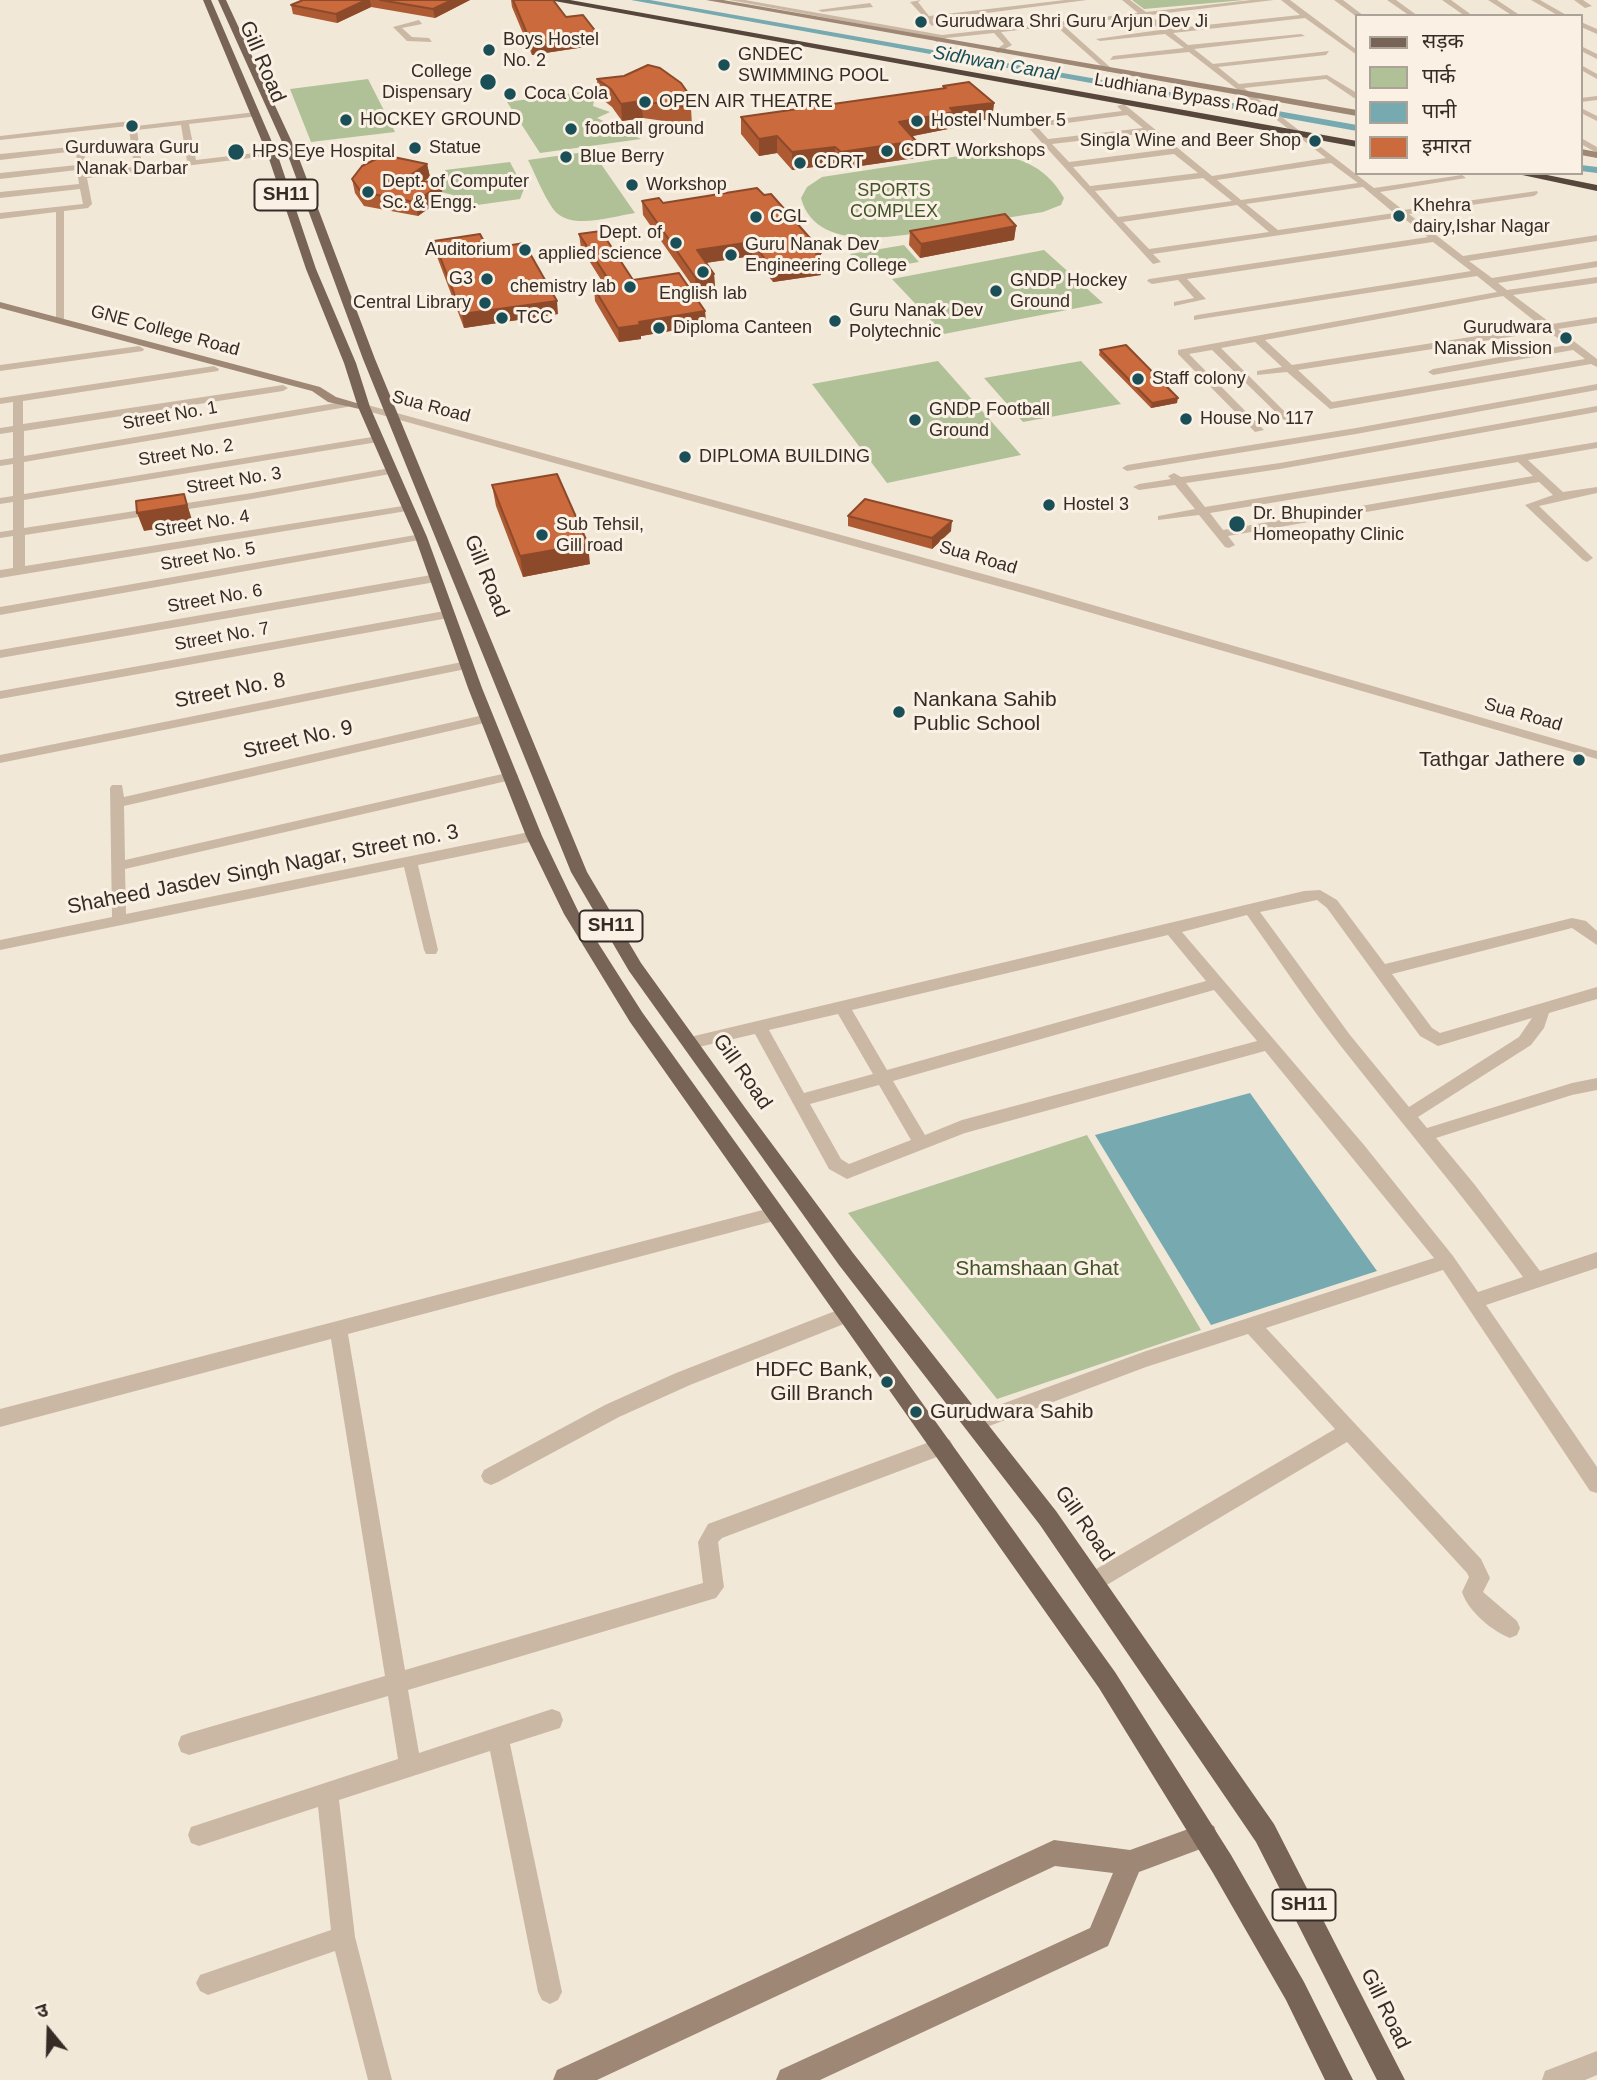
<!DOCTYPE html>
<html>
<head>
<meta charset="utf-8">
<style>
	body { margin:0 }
	#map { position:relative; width:1597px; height:2080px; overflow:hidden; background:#f2e8d8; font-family:Helvetica,"Noto Sans Devanagari",sans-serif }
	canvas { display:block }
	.legend { position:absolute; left:1355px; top:14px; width:228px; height:161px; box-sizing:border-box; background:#faf1e4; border:2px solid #aba298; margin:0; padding:9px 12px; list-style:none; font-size:21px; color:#352c26 }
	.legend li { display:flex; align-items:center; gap:14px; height:35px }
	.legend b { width:35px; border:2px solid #aba298 }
	.north { position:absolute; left:14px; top:1996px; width:70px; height:70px; -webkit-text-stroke:5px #faf1e4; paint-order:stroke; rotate:341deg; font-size:19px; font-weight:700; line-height:28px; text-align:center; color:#352c26 }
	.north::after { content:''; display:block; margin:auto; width:24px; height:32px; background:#352c26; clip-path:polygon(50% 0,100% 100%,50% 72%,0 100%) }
</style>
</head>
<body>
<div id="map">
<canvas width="1597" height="2080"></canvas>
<ul class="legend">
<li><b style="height:9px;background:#786456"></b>सड़क</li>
<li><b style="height:19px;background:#b0c198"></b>पार्क</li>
<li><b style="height:19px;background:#76a9b0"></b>पानी</li>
<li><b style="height:19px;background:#ca6a3d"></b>इमारत</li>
</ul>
<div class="north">उ</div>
</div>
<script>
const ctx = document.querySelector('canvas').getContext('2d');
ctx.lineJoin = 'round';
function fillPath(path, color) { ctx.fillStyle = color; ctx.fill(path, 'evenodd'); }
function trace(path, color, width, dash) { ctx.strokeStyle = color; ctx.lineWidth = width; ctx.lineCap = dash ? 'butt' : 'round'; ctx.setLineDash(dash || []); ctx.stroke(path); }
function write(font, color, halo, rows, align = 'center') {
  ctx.font = font + ' Helvetica,sans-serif'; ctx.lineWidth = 6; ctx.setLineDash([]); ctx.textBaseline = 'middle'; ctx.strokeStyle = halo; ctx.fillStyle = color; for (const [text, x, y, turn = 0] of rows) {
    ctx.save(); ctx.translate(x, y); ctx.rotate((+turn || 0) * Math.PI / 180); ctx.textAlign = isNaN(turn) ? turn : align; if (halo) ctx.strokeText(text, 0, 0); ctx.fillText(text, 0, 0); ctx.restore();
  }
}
fillPath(new Path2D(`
	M1132,0H1245L1144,9Z
	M368,79L395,132L311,142L290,89Z
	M603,89L595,96L593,106L610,112L597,118L641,139L540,153L507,102Z
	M592,151L635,213C614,216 576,229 558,214C547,205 535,173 528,160Z
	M972,154C1011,153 1044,162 1064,198L1061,205L1043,212C1012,217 982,222 951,227C908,234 817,258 801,198L807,187L822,177Z
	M510,162L524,189L520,199L456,208L453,195L437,191L436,188L448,177L445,170Z
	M904,245L919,262L865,271L850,254Z
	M1044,250L1103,303L944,334L892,279Z
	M938,361L1021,455L887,483L812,384Z
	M1081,361L1121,404L1023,422L984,378Z
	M1087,1135L1201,1330L997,1399L848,1213Z`), '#b0c198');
fillPath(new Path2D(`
	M1250,1093L1377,1271L1211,1325L1095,1135Z`), '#76a9b0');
fillPath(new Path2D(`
	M631,0H650L1357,125V131Z
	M1581,165L1597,167V173L1581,171Z`), '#76a9b0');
fillPath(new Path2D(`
	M729,0H745L942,35L1138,13L1122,0H1130L1146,12L1251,0H1274L1150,15L1168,29L1300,15L1281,0H1290L1357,50V55L1305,18L1173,33L1188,45L1301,34L1305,36L1194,49L1213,64L1329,51L1326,55L1218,67L1239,84L1327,75L1357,93V98H1354L1326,79L1244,88L1374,188L1462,175L1466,178L1380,192L1403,210L1537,191L1538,193L1534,196L1409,214L1463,256L1597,235V241L1469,261L1492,278L1597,261V267L1498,283L1507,290L1597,277V283L1513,295L1552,324L1597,317V323L1558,329L1597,359V367L1591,364L1330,409L1287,372L1257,375V371L1282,367L1255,342L1221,348L1295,422V426L1291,427L1212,350L1189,354L1264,430L1255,432L1178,354V350L1497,292L1477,276L1194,320V316L1197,315L1471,271L1433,242L1187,279L1206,299L1174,306V302L1194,298L1178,280L1152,284L1147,281L1149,279L1428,237L1402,217L1153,254L1161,262L1153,264L1043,144L1028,127V123L1122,111L1117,106L1124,104L1212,176L1326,158L1189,52L1110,60L1113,56L1184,48L1165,34L1100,41L1096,39L1160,30L1143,16L1063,25L1111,68L1108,72L1056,26L1001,32L1012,45L998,53L994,51L1004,44L994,33L947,38L937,42L933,40L936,38ZM1127,115L1143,128L1048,139L1037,127ZM1148,133L1169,149L1069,162L1052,144ZM1174,154L1198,173L1090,186L1073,167ZM1331,163L1358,183L1241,200L1217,180ZM1203,178L1232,201L1118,217L1095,191ZM1363,187L1394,213L1278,230L1246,204ZM1237,205L1269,232L1149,249L1123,222ZM1503,296L1541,326L1292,365L1265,340ZM1548,331L1567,345L1433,369L1428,372L1433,375L1573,350L1585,359L1332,402L1298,370Z
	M921,0L918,2L929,16L1065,0H1087L932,20L936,24L932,26L910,2Z
	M1334,0H1343L1364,16L1357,17Z
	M1387,0H1396L1418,16H1410Z
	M1442,0H1451L1473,16H1465Z
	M1488,0H1497L1521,16H1513Z
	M1531,0H1540L1568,16H1559Z
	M1574,0H1583L1592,6L1585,8Z
	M870,3L873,7L822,12L818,10Z
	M419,20L422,24L402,28L412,37L429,38L432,42L407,41L393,27Z
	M1581,22L1597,29V34L1581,27Z
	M1581,46L1597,54V59L1581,51Z
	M1581,65L1597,74V79L1581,70Z
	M1597,96V100L1581,102V98Z
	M1581,108L1597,116V121L1581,113Z
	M256,112L259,116L189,124L196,160L272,151L276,153L275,155L87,178L92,204L88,208L64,211V321L56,323V212L0,219V213L83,204L80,189L0,198V192L79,184L77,170L0,179V173L77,165L76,151L0,160V154L80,146L84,148L86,173L134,167L129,129L128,126L0,140V136L131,121L136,126ZM181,125L187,161L142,166L137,130Z
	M1581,138L1597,147V153L1581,144Z
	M139,346L144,349L143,351L0,371V365Z
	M214,366L219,369L218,371L23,401V424L283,385L288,388L283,391L24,431V456L347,401L352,404L347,407L24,462V494L378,436L383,439L378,442L24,500V528L252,493L390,468L395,471L390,474L252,499L25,535V566L409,505L413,506V510L0,578V570L13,568V536L0,538V532L13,530V502L0,504V498L13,496V464L0,466V460L13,458V432L0,434V428L13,426V402L0,404V398Z
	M1597,384V390L1356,434L1127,471L1122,468L1127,465L1356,428Z
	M364,404L1034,588L1597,751V759L1026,594L360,409V405Z
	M1597,406V412L1280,469L1186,483L1205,507L1597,442V448L1528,460L1563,492L1597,487V493L1539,506L1591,556L1593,558L1587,562L1583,560L1525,505L1553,495L1539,482L1228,536L1235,545L1229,548L1225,547L1199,515L1158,520V516L1195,509L1175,485L1139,490L1133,487L1139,484L1171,479L1168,476L1174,473L1181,477L1280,463ZM1518,462L1533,476L1223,530L1210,513Z
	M421,534L425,535V539L0,615V607Z
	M437,574L441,575V581L0,658V650Z
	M450,610L454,611V617L0,699V691Z
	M467,661L471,662V668L0,763V755Z
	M488,714L493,715V721L124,806L125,860L511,772L516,773L518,776L516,779L511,780L125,869L126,914L534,831L539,833L541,836L534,841L418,865L438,950L436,954H426L424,950L404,867L0,950V940L112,917L110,788L112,785H122L124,797Z
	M1320,890L1337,900L1385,964L1572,918L1586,921L1597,931V945L1572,928L1392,974L1432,1028L1440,1033L1597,987V999L1549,1013L1544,1028L1531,1045L1418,1117L1427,1128L1572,1083L1597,1078V1090L1572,1095L1436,1138L1475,1185L1540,1271L1597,1252V1268L1486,1305L1597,1467V1493L1590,1491L1443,1270L1266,1328L1481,1559L1490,1578L1483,1592L1517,1621L1520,1628L1517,1635L1510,1638C1492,1631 1468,1611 1462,1592L1469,1577L1467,1573L1347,1442L1100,1589L1093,1592L1086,1589L1083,1582L1086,1575L1335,1429L1248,1334L1146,1367L976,1431L969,1428L967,1422L969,1416L1146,1351L1434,1258L1265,1051L965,1133L847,1179L829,1169L755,1034L690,1049L684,1047L682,1043L684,1039L690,1037L1304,891ZM1317,900L1327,908L1420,1036L1438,1046L1532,1018L1519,1037L1409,1107L1350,1035L1260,912ZM1247,915C1278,958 1307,1003 1340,1045C1401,1123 1464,1196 1523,1277L1478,1292L1453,1256L1364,1145L1182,932ZM1168,935L1206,981L887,1070L852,1010ZM1214,990L1257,1041L962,1120L925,1135L893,1081ZM838,1014L873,1074L804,1093L769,1030ZM879,1085L911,1140L849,1164L841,1159L810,1104Z
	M774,1207L780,1209L783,1214L780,1219L774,1221L348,1334L405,1670L703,1583L698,1542L708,1524L943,1437L950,1440L953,1446L950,1452L722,1538L718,1542L724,1587L716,1598L408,1690L419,1753L552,1709L560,1712L563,1720L560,1728L510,1744L562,1992L558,2000L550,2004L542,2000L538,1992L490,1751L339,1800L355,1937L392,2080H368L335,1951L208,1995L200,1991L196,1983L200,1975L331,1930L318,1807L199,1846L191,1843L188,1835L191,1827L398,1759L388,1696L189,1755L181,1752L178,1744L181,1736L189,1733L385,1676L331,1339L0,1427V1409Z
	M848,1306L854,1308L857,1314L854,1320L690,1385L619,1417L498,1482L491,1485L484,1482L481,1476L484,1470L605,1405L676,1373Z
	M1597,2051V2075L1585,2080H1542L1545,2071Z`), '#cab8a4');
fillPath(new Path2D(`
	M706,0H723L1357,110V116Z
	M1581,149L1597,152V158L1581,155Z
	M0,302L320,387L336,397L370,407L364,410L328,402L312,391L0,308Z
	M1205,1823L1214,1826L1217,1835L1214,1844L1139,1872L1108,1946L820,2080H776L780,2070L1090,1928L1113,1873L1055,1866L597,2080H553L557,2070L1054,1840L1130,1850Z`), '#9e8775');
fillPath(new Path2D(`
	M203,0H211L278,156L316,269L356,363L370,407L427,537L482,688L542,836L579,913L642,1012L1115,1672L1231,1855L1304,1982L1353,2080H1325L1286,2000L1213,1873L1099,1688L630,1022L564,914L526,836L468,688L415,537L358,407L344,363L306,269L268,156Z
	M218,0H226L297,153L375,359L587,872L641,963L746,1109L853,1253L1056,1511L1274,1824L1405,2080H1377L1256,1842L1040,1525L839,1265L629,971L571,872L363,359L287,153Z`), '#786456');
fillPath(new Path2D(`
	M549,0H570L1357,141V147Z
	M1513,173H1537L1597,185V191Z`), '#56463c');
fillPath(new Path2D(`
	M303,0H470L435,18L371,7L337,23L293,14L291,5Z
	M511,0H553L566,17L598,45L532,55L512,7Z
	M624,76L691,108L692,125L643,118L622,121L612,107L598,96L597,79Z
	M943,86L994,103L992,119L953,124V128L912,136L916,141L915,158L840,169L835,164L792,170L777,153L759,156L741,134V117L943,89Z
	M427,164L430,177L424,181L441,184L443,198L418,216L364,206L355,193L352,179Z
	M642,201L663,203L817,249L821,253V275L773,282L752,256L706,263L714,274L715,288L696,291L643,215Z
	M1016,226L1014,240L920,258L909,245L910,231Z
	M579,234L633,280L705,311L706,325L641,336V339L619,342L595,301L594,288L605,286L581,248Z
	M434,241L488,249L558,314L464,328L436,254Z
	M1100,350L1177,403L1151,408L1099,355Z
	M492,485L590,564L523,577L496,506Z
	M848,516L951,531L932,549L848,526Z`), '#ae5b34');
fillPath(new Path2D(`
	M366,0H370L371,7L337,23L336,14Z
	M452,0H470L435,18L433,9Z
	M597,33L598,45L532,55L531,43Z
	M641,101L643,118L622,121L621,104Z
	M994,103L992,119L953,124V128L898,139L899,122L950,108Z
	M777,136V153L759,156V139Z
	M916,141L915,158L840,169L841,152Z
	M835,147V164L792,170V152Z
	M427,164L430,177L408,192L406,178Z
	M441,184L443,198L418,216L415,202Z
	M1016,226L1014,240L920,258L921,244Z
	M752,242V256L698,264L697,250Z
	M817,246V254L821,253V275L773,282L772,268L814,247Z
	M714,274L715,288L696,291L695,277Z
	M557,301L558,314L464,328L462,314Z
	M705,311L706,325L641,336V339L619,342L618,328L639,322Z
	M1178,398L1177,403L1151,408L1152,403Z
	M184,494L193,523L144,531L137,513Z
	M952,521L951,531L932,549V538Z
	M588,544L590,564L523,577L520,556Z`), '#8d4a2b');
const building = new Path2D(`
	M303,0H366L336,14L291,5Z
	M380,0H452L433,9Z
	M513,0H553L566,17L583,15L597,33L531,43Z
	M648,65L660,68L681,83L688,93L691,108L641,101L621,104L611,89L597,79L624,76Z
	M969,82L994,103L950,108L954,112L899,122L916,141L841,152L835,147L792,152L777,136L759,139L741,117L946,88L943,86Z
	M384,155L427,164L406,178L441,184L415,202L361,192L352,179L362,166Z
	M757,188L764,195L771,194L817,246L814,247L821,253L816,254L822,260L772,268L752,242L697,250L714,274L695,277L642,201L659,198L663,203Z
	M1005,214L1016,226L921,244L910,231Z
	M601,231L633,280L679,273L705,311L639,322L640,325L618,328L594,288L612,285L579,234Z
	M480,234L488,249L524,243L557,301L462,314L434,241Z
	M1126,345L1178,398L1152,403L1100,350Z
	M557,474L588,544L520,556L492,485Z
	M184,494L187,505L137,513L136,501Z
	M865,499L952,521L932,538L848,516Z`);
fillPath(building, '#ca6a3d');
trace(building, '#8d4a2b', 2);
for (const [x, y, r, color] of [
	[921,22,7,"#1a4f58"],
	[489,50,7,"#1a4f58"],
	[724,65,7,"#1a4f58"],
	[488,82,9,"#1a4f58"],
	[510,94,7,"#1a4f58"],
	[645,102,7,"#1a4f58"],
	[346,120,7,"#1a4f58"],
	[917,121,7,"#1a4f58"],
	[132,126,7,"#1a4f58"],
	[571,129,7,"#1a4f58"],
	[1315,141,7,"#1a4f58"],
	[415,148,7,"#1a4f58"],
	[887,151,7,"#1a4f58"],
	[236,152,9,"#1a4f58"],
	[566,157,7,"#1a4f58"],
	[800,163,7,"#1a4f58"],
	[632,185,7,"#1a4f58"],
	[368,192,7,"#1a4f58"],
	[1399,216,7,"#1a4f58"],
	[756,217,7,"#1a4f58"],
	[676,243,7,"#1a4f58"],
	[525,250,7,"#1a4f58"],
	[731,255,7,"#1a4f58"],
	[703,272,7,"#1a4f58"],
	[487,279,7,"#1a4f58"],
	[630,287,7,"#1a4f58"],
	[996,291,7,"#1a4f58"],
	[485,303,7,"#1a4f58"],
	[502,318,7,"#1a4f58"],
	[835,321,7,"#1a4f58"],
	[659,328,7,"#1a4f58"],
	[1566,338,7,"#1a4f58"],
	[1138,379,7,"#1a4f58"],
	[1186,419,7,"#1a4f58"],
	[915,420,7,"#1a4f58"],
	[685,457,7,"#1a4f58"],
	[1049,505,7,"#1a4f58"],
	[1237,524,9,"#1a4f58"],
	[542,535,7,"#1a4f58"],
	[899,712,7,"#1a4f58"],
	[1579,760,7,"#1a4f58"],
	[887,1382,7,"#1a4f58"],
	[916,1412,7,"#1a4f58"]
]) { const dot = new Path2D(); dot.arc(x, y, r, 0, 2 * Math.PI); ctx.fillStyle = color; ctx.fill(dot); trace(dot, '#faf1e4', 2.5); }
write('18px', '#352c26', '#faf1e4', [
	["Gurudwara Shri Guru Arjun Dev Ji",935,22],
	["Boys Hostel",503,40],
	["No. 2",503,61],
	["GNDEC",738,55],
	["SWIMMING POOL",738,76],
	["College",472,72,"right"],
	["Dispensary",472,93,"right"],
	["Coca Cola",524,94],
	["OPEN AIR THEATRE",659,102],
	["HOCKEY GROUND",360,120],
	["Hostel Number 5",931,121],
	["football ground",585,129],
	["Singla Wine and Beer Shop",1301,141,"right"],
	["Gurduwara Guru",132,148,"center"],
	["Nanak Darbar",132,169,"center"],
	["Statue",429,148],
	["CDRT Workshops",901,151],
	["HPS Eye Hospital",252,152],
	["Blue Berry",580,157],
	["CDRT",814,163],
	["Dept. of Computer",382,182],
	["Sc. & Engg.",382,203],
	["Workshop",646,185],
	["Khehra",1413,206],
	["dairy,Ishar Nagar",1413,227],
	["CGL",770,217],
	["Dept. of",662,233,"right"],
	["applied science",662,254,"right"],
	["Guru Nanak Dev",745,245],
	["Engineering College",745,266],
	["Auditorium",511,250,"right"],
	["G3",473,279,"right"],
	["GNDP Hockey",1010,281],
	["Ground",1010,302],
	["chemistry lab",616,287,"right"],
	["English lab",703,294,"center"],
	["Central Library",471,303,"right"],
	["Guru Nanak Dev",849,311],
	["Polytechnic",849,332],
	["TCC",516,318],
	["Diploma Canteen",673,328],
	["Gurudwara",1552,328,"right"],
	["Nanak Mission",1552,349,"right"],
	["Staff colony",1152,379],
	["GNDP Football",929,410],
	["Ground",929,431],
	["House No 117",1200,419],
	["DIPLOMA BUILDING",699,457],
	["Hostel 3",1063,505],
	["Dr. Bhupinder",1253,514],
	["Homeopathy Clinic",1253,535],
	["Sub Tehsil,",556,525],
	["Gill road",556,546]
], 'left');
write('18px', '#352c26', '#faf1e4', [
	["Ludhiana Bypass Road",1186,96,10],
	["GNE College Road",165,331,15],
	["Sua Road",431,407,15],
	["Street No. 1",170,416,-10],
	["Street No. 2",186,453,-9],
	["Street No. 3",234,481,-9],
	["Street No. 4",202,524,-9],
	["Street No. 5",208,557,-10],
	["Sua Road",978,558,16],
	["Street No. 6",215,599,-10],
	["Street No. 7",222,637,-10],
	["Sua Road",1523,715,16]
]);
write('18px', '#415429', '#faf1e4', [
	["SPORTS",894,191],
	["COMPLEX",894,212]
]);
write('italic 19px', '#1a4f58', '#faf1e4', [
	["Sidhwan Canal",996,64,10]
]);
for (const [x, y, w] of [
	[286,195,63],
	[611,926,63],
	[1304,1905,63]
]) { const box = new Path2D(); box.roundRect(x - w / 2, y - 15.5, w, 31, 5); ctx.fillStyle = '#faf1e4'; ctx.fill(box); trace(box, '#352c26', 2); }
write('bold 19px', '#352c26', null, [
	["SH11",286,195],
	["SH11",611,926],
	["SH11",1304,1905]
]);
write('21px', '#352c26', '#faf1e4', [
	["Gill Road",262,62,67],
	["Gill Road",486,576,68],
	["Street No. 8",230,691,-11],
	["Street No. 9",298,740,-13],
	["Shaheed Jasdev Singh Nagar, Street no. 3",263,870,-11],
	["Gill Road",742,1072,55],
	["Gill Road",1084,1524,55],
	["Gill Road",1385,2009,64]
]);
write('21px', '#352c26', '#faf1e4', [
	["Nankana Sahib",913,700],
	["Public School",913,724],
	["Tathgar Jathere",1565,760,"right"],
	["HDFC Bank,",873,1370,"right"],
	["Gill Branch",873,1394,"right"],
	["Gurudwara Sahib",930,1412]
], 'left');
write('21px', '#415429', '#faf1e4', [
	["Shamshaan Ghat",1037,1269]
]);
</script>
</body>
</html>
